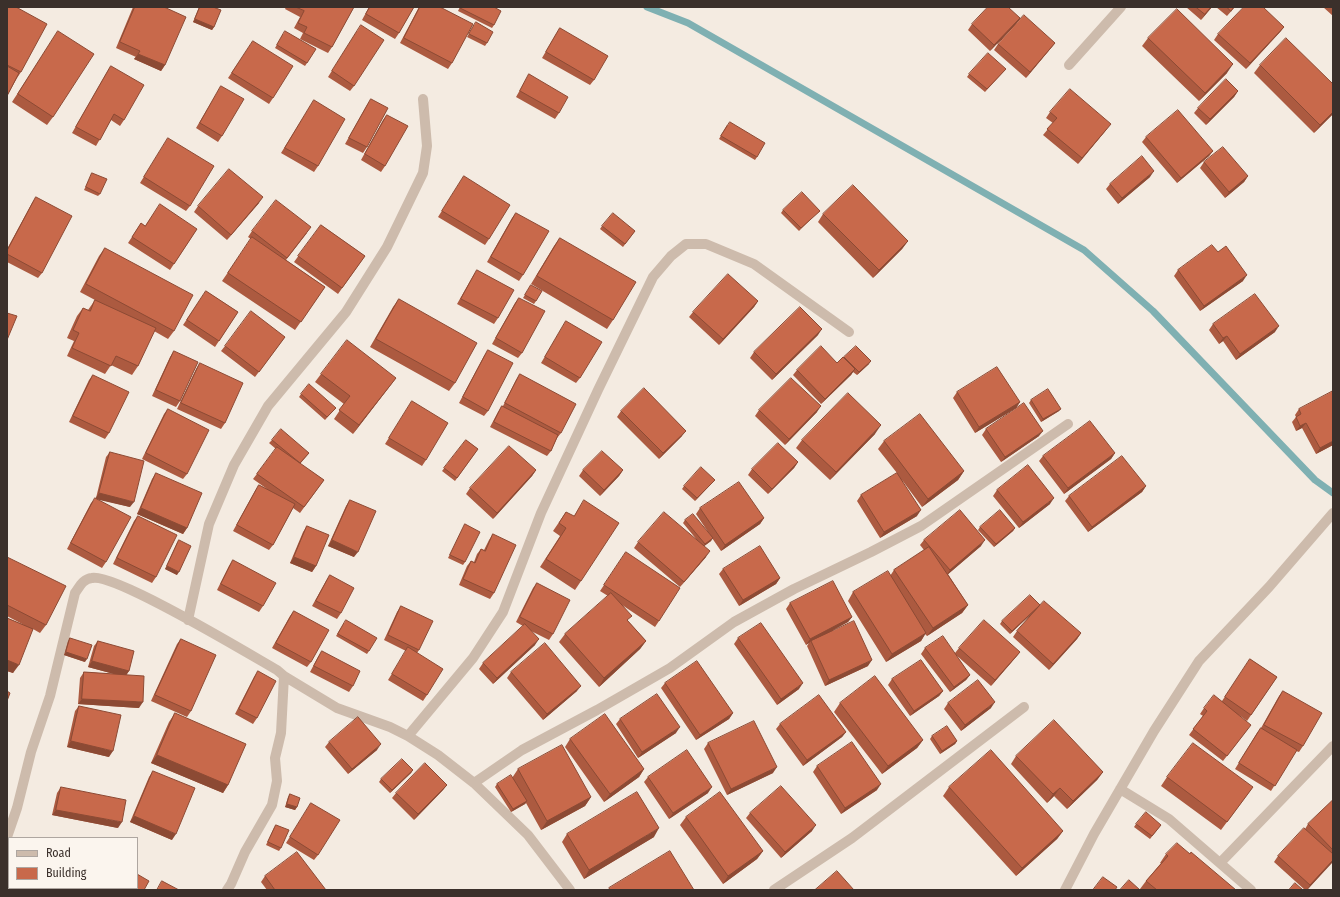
<!DOCTYPE html>
<html>
<head>
<meta charset="utf-8">
<style>
	body { margin:0 }
	#map { position:relative; width:1340px; height:897px; overflow:hidden; background:#f4ebe1; font-family:"Fira Sans Condensed",sans-serif }
	canvas { display:block }
	.frame { position:absolute; inset:0; border:8px solid #3b302b; pointer-events:none }
	.legend { position:absolute; left:8px; top:837px; width:130px; height:52px; box-sizing:border-box; background:#fbf5ee; border:1px solid #aea6a0; margin:0; padding:5px 7px; list-style:none; font-size:12px; color:#3b302b }
	.legend li { display:flex; align-items:center; gap:8px; height:20px }
	.legend b { width:20px; border:1px solid #aea6a0 }
</style>
</head>
<body>
<div id="map">
<canvas width="1340" height="897"></canvas>
<div class="frame"></div>
<ul class="legend">
<li><b style="height:5px;background:#cdbbac"></b>Road</li>
<li><b style="height:11px;background:#c8694b"></b>Building</li>
</ul>
</div>
<script>
const ctx = document.querySelector('canvas').getContext('2d');
ctx.lineJoin = 'round';
function trace(path, color, width, dash) { ctx.strokeStyle = color; ctx.lineWidth = width; ctx.lineCap = dash ? 'butt' : 'round'; ctx.setLineDash(dash || []); ctx.stroke(path); }
function fillPath(path, color) { ctx.fillStyle = color; ctx.fill(path, 'evenodd'); }
trace(new Path2D(`
	M647,7L688,23L1084,250L1153,311L1315,480L1333,493`), '#7fb0b2', 7);
trace(new Path2D(`
	M1069,65L1121,7
	M188,620L209,524L234,465L268,406L346,312L387,247L423,173L427,146L423,99
	M408,736L473,658L503,612L541,513L598,390L653,277L671,256L686,244H706L754,264L849,332
	M474,783L522,750L597,710L670,668L734,622L794,589L871,552L921,526L1068,424
	M1120,789L1169,819L1251,890
	M7,837L17,808L31,752L50,696L75,593C80,586 83,579 92,578C115,573 249,654 277,670L284,676L337,708L390,727L408,736L438,755L474,783L528,835L570,890
	M1220,863L1333,746
	M227,890L231,884L245,852L272,805L277,781L275,758L281,733L284,676
	M774,890L852,838L1024,707
	M1065,890L1094,834L1154,731L1199,661L1269,587L1333,513`), '#cdbbac', 10);
fillPath(new Path2D(`
	M7,7L21,72L17,78L7,96Z
	M133,7H164L165,65L161,71L134,59L136,57L116,48Z
	M199,7H213L214,27L212,30L193,22Z
	M286,7H354L332,47L328,53L300,39L303,33L294,28L300,17L285,9Z
	M369,7H414L399,33L395,39L362,20Z
	M419,7H440L452,63L448,69L400,43Z
	M460,7H494V25L492,28L458,11Z
	M1186,7H1212L1201,20Z
	M1216,7H1235L1227,16Z
	M1323,7H1333V16Z
	M1020,18L1016,24L990,51L968,30L972,24Z
	M474,25L487,43L485,46L467,37Z
	M1284,27L1280,32L1246,69L1214,40L1218,34Z
	M560,28L594,80L590,85L542,58L556,34Z
	M58,31L53,117L47,125L12,102Z
	M357,31L354,86L350,91L328,77Z
	M283,34L307,63L305,66L275,48Z
	M1148,38L1227,73L1199,101L1142,46Z
	M253,41L273,98L269,104L228,78Z
	M1055,43L1051,48L1026,78L994,50L998,44Z
	M1260,65L1333,84V114L1314,133L1254,73Z
	M111,66L124,120L120,126L111,120L96,146L72,133L107,72Z
	M1006,69L985,92L967,77L969,74Z
	M529,74L559,113L555,119L516,97Z
	M221,86L222,136L218,142L196,128Z
	M1238,91L1234,97L1206,125L1194,113L1198,108Z
	M371,99L367,147L363,153L345,144L367,105Z
	M314,100L318,166L314,172L281,153Z
	M1050,112L1107,129L1078,164L1043,135L1053,123L1046,118Z
	M387,115L385,166L381,172L361,160L383,120Z
	M727,125L757,157L755,160L719,139Z
	M1146,137L1213,151L1209,156L1177,183L1142,142Z
	M168,138L190,206L186,211L140,183Z
	M1204,162L1248,176L1244,182L1225,198L1200,168Z
	M92,173L100,194L98,196L84,190Z
	M464,176L489,239L485,245L438,217Z
	M1150,177L1118,204L1106,189L1110,184Z
	M36,197L42,273L38,278L7,262V249L32,203Z
	M259,203L227,240L194,212L198,206Z
	M783,210L820,211L817,213L799,231L781,213Z
	M516,213L523,275L519,281L487,262L512,218Z
	M823,214L908,241L902,249L873,278L818,222Z
	M141,223L145,226L197,229L170,270L128,243Z
	M321,225L365,256L338,294L294,262Z
	M602,226L635,231L623,247L600,229Z
	M252,231L307,233L286,260L325,287L295,330L222,281L251,239L248,237Z
	M560,238L613,320L607,329L531,284L554,246Z
	M105,248L174,331L168,339L154,331L138,366L132,375L111,365L105,374L67,356L74,341L67,338L77,316L83,308L88,310L95,300L80,292L99,256Z
	M1218,252L1243,281L1200,311L1174,276L1178,270Z
	M477,270L498,318L494,324L457,304L473,276Z
	M531,285L536,301L534,304L523,298Z
	M206,291L238,312L215,347L183,325Z
	M519,298L522,353L518,358L492,344L515,303Z
	M399,299L455,383L449,391L370,347L393,307Z
	M758,301L754,307L719,345L689,317L693,312Z
	M566,321L580,378L576,383L541,363Z
	M1213,324L1275,332L1236,360L1223,341L1219,344L1209,330Z
	M818,335L772,380L750,358L754,352Z
	M285,337L255,377L221,351L225,346Z
	M488,350V411L484,416L459,403L484,356Z
	M174,351L180,401L176,407L152,396L170,357Z
	M200,363L225,423L221,429L177,409L196,369Z
	M837,363L869,364L857,375L853,372L851,375L821,404L793,375L797,370Z
	M321,374L396,378L353,434L334,419L344,404L315,382Z
	M520,374L561,433L557,438L551,451L547,456L490,427L498,412L502,406H503L516,380Z
	M93,375L109,433L105,439L69,422L89,380Z
	M957,392L1020,402L1016,408L975,433L953,398Z
	M301,394L336,408L325,420L299,397Z
	M1031,400L1059,411L1041,422L1029,403Z
	M412,401L426,460L422,466L385,444Z
	M168,409L187,474L183,479L142,459L164,414Z
	M1299,409L1333,445L1316,454L1302,428L1296,431L1292,422L1296,417L1295,415Z
	M759,410L817,412L785,445L755,416Z
	M621,411L682,436L659,459L617,417Z
	M986,429L1039,436L1001,462L982,435Z
	M875,434L830,480L796,448L802,440Z
	M272,440L309,453L300,464L324,480L300,513L293,508L273,545L269,550L233,531L255,491L259,485L267,489L253,479L276,449L269,443Z
	M466,440L478,449L455,481L442,471Z
	M884,441L964,471L958,480L922,507L902,480L917,516L880,538L857,501L861,495L897,473L878,449Z
	M110,452L130,507L98,499L106,562L102,568L67,549L91,503L96,498L106,457Z
	M1115,453L1111,459L1064,494L1039,461L1043,456Z
	M798,462L794,468L768,494L748,475L752,469Z
	M536,470L532,476L493,519L466,494L470,488Z
	M583,470H623L619,476L600,496L579,476Z
	M156,473L187,528L183,534L137,514L152,479Z
	M715,480L695,501L682,489L684,486Z
	M1146,486L1142,492L1088,532L1065,501L1069,496Z
	M997,490L1050,504L1019,528L993,496Z
	M350,500L354,557L328,546L346,506Z
	M700,508L764,518L760,524L721,551L712,538L711,541L704,546L706,557L680,587L634,548L638,542L697,540L683,523L685,520L710,535L696,514Z
	M566,512L581,581L575,590L540,567L560,536L553,531Z
	M138,516L156,577L152,583L113,564L134,521Z
	M465,524V562L463,565L448,558Z
	M307,526L316,566L312,572L290,563L303,532Z
	M980,527L1015,528L1013,531L994,547L978,530Z
	M493,534L494,593L490,599L459,585L467,566L471,561L474,562L477,554L481,549L484,550L489,540Z
	M179,540L177,575L165,569L177,543Z
	M924,540L981,546L948,574L968,605L962,613L927,636L925,634L921,641L886,662L848,601L853,592L890,576L894,570L924,550L920,545Z
	M626,552L659,621L655,627L622,605L628,621L646,641L640,649L599,687L559,642L565,634L608,596L600,591Z
	M7,557L46,625L40,633L33,629L13,673L7,671V618L24,625L7,616Z
	M233,560L263,606L259,612L217,590L229,566Z
	M723,569L780,578L776,584L739,606L719,574Z
	M330,575L341,613L337,619L312,606L326,581Z
	M537,583L553,634L549,640L531,631L535,645L493,684L479,669L483,663L523,626L516,622L533,588Z
	M790,603L852,617L848,622L833,630L868,666L825,686L807,646L809,643L806,645L786,609Z
	M1040,605L1081,633L1077,639L1049,670L1013,637L1017,631L1035,610L1010,634L1000,624L1002,621Z
	M401,606L419,650L417,653L427,695L423,701L388,680L406,651L384,640L397,612Z
	M294,611L311,662L307,667L272,648L290,616Z
	M344,623L369,651L367,654L336,636Z
	M70,638L85,662L64,655L68,641Z
	M738,638L799,689L777,705L734,644Z
	M181,639L191,711L187,717L151,701L177,644Z
	M98,641L129,671L126,675L139,708L78,704L80,678L84,672L114,674L88,667L94,646Z
	M925,648L955,653L959,648L1020,652L1016,657L991,686L956,655L970,675L966,680L950,692L921,654Z
	M322,651L353,686L349,692L310,672L318,657Z
	M1250,659L1277,677L1247,721L1239,715L1247,730L1223,761L1189,735L1203,716L1200,714L1204,708L1222,701Z
	M258,671L257,718L253,724L235,714L254,677Z
	M511,672L577,691L543,720L507,678Z
	M892,679L943,691L939,696L910,716L888,685Z
	M665,683L733,713L729,719L696,740L661,688Z
	M1283,691L1303,746L1299,752L1296,751L1271,791L1235,769L1257,733L1261,728L1279,696Z
	M840,703L923,740L917,748L882,774L834,712Z
	M948,703L991,708L961,731L944,709Z
	M79,706L109,757L67,747L75,711Z
	M175,713L228,785L223,793L151,763L169,722Z
	M620,719L676,733L638,758L616,724Z
	M780,724L846,732L842,737L803,766L776,729Z
	M932,736L957,741L955,744L940,754L930,739Z
	M570,739L644,769L639,777L604,802L565,747Z
	M329,742L377,750L348,774L325,747Z
	M708,743L773,773L727,795L704,749Z
	M1016,756L1103,772L1097,780L1067,809L1054,796L1047,803L1011,764Z
	M817,766L877,790L841,814L813,772Z
	M518,769L591,797L585,806L541,830L526,803L525,804L511,812L495,787L497,784L512,778Z
	M413,770L411,773L390,793L379,782L381,779Z
	M153,771L172,840L130,822L149,777Z
	M648,777L708,793L669,819L644,782Z
	M1167,777L1253,787L1221,830L1161,786Z
	M447,785L443,790L414,820L392,798L396,793Z
	M61,787L118,828L52,815L57,793Z
	M949,787L1063,831L1057,839L1016,876L943,796Z
	M290,794L297,807L295,810L285,807L288,797Z
	M1333,800V861L1307,890H1305L1274,862L1278,856L1305,829L1308,824Z
	M311,803L318,855L314,860L286,843Z
	M750,813L812,831L781,858L746,818Z
	M686,817L763,851L757,859L723,884L680,825Z
	M1136,824L1161,825L1150,839L1134,827Z
	M276,825L281,848L279,851L266,845L274,828Z
	M567,834L654,837L584,879L562,842Z
	M1166,854H1190L1236,890H1141L1140,889L1146,881L1161,863H1160Z
	M265,876L326,890H267L261,882Z`), '#ac5a40');
fillPath(new Path2D(`
	M1211,7H1212L1201,20L1205,14Z
	M1020,18L1016,24L990,51L994,45Z
	M195,19L214,27L212,30L193,22Z
	M1284,27L1280,32L1246,69L1250,63Z
	M1055,43L1051,48L1026,78L1030,72Z
	M138,54L165,65L161,71L134,59Z
	M1233,64L1227,73L1199,101L1205,93Z
	M1238,91L1234,97L1206,125L1210,119Z
	M1333,112V114L1314,133L1320,125Z
	M1111,124L1107,129L1078,164L1082,158Z
	M1213,151L1209,156L1177,183L1181,178Z
	M1154,171L1150,177L1118,204L1122,198Z
	M1248,176L1244,182L1225,198L1229,192Z
	M263,197L259,203L227,240L231,235Z
	M908,241L902,249L873,278L879,270Z
	M1247,275L1243,281L1200,311L1204,306Z
	M758,301L754,307L719,345L723,339Z
	M1279,326L1275,332L1236,360L1240,354Z
	M822,329L818,335L772,380L776,374Z
	M1227,336L1223,341L1219,344L1223,338Z
	M871,361L869,364L857,375L859,372Z
	M855,369L851,375L821,404L825,399Z
	M396,378L390,386L353,434L359,425Z
	M1020,402L1016,408L975,433L979,427Z
	M821,406L817,412L785,445L789,439Z
	M1061,409L1059,411L1041,422L1043,419Z
	M1306,423L1302,428L1296,431L1300,426Z
	M881,425L875,434L830,480L836,472Z
	M686,431L682,436L659,459L663,453Z
	M1043,431L1039,436L1001,462L1005,457Z
	M1333,441V445L1316,454L1320,448Z
	M1115,453L1111,459L1064,494L1068,488Z
	M798,462L794,468L768,494L772,489Z
	M536,470L532,476L493,519L497,513Z
	M623,470L619,476L600,496L604,490Z
	M964,471L958,480L922,507L928,499Z
	M715,480L713,482L695,501L697,498Z
	M1146,486L1142,492L1088,532L1092,527Z
	M99,493L134,502L130,507L95,499Z
	M1054,498L1050,504L1019,528L1023,522Z
	M141,508L187,528L183,534L137,514Z
	M921,510L917,516L880,538L884,532Z
	M764,518L760,524L721,551L725,545Z
	M1015,528L1013,531L994,547L996,544Z
	M713,538L711,541L703,547L705,544Z
	M332,540L358,552L354,557L328,546Z
	M985,540L981,546L946,576L950,570Z
	M710,551L706,557L680,587L684,582Z
	M294,557L316,566L312,572L290,563Z
	M167,566L179,572L177,575L165,569Z
	M780,578L776,584L739,606L743,600Z
	M968,605L962,613L927,636L933,628Z
	M1040,605L1038,608L1010,634L1012,631Z
	M852,617L848,622L811,642V641L809,643L806,645L810,639Z
	M926,633L921,641L886,662L892,654Z
	M1081,633L1077,639L1049,670L1053,664Z
	M539,639L535,645L493,684L497,678Z
	M646,641L640,649L599,687L604,678Z
	M66,652L87,659L85,662L64,655Z
	M1020,652L1016,657L991,686L995,680Z
	M7,660L19,665L13,673L7,671Z
	M872,660L868,666L825,686L829,680Z
	M92,661L129,671L125,677L88,667Z
	M970,675L966,680L950,692L954,687Z
	M803,683L799,689L777,705L781,699Z
	M581,686L577,691L543,720L547,714Z
	M943,691L939,696L910,716L914,711Z
	M82,699L143,702L139,708L78,704Z
	M995,702L991,708L961,731L965,725Z
	M733,713L729,719L696,740L700,735Z
	M680,727L676,733L638,758L642,752Z
	M846,732L842,737L803,766L807,760Z
	M923,740L917,748L882,774L888,766Z
	M71,741L113,751L109,757L67,747Z
	M957,741L955,744L940,754L942,751Z
	M381,744L377,750L348,774L352,769Z
	M157,755L228,785L223,793L151,763Z
	M777,767L773,773L727,795L731,789Z
	M644,769L639,777L604,802L610,794Z
	M413,770L411,773L390,793L392,790Z
	M1103,772L1097,780L1067,809L1073,801Z
	M881,784L877,790L841,814L845,808Z
	M447,785L443,790L414,820L418,814Z
	M712,787L708,793L669,819L673,813Z
	M1060,788L1054,796L1047,803L1053,794Z
	M591,797L585,806L541,830L547,821Z
	M527,801L525,804L511,812L513,809Z
	M287,804L297,807L295,810L285,807Z
	M56,810L122,822L118,828L52,815Z
	M134,816L176,834L172,840L130,822Z
	M816,825L812,831L781,858L785,852Z
	M659,828L654,837L584,879L589,870Z
	M1063,831L1057,839L1016,876L1022,868Z
	M763,851L757,859L723,884L728,876Z
	M1333,860L1332,863L1307,890L1310,885Z`), '#8c4a34');
const building = new Path2D(`
	M7,7H16L47,24L21,72L7,65Z
	M135,7H164L186,17L165,65L138,54L140,51L120,42Z
	M200,7H213L221,10L214,27L195,19Z
	M296,7H354L332,47L304,33L307,27L298,23L304,11Z
	M370,7H414L399,33L366,14Z
	M420,7H440L473,24L452,63L404,38Z
	M461,7H494L501,11L494,25L460,8Z
	M988,7H1008L1020,18L994,45L972,24Z
	M1196,7H1211L1205,14Z
	M1227,7H1234L1231,11Z
	M1244,7H1263L1284,27L1250,63L1218,34Z
	M1177,9L1233,64L1205,93L1148,38Z
	M1024,15L1055,43L1030,72L998,44Z
	M476,22L493,32L487,43L469,34Z
	M361,25L384,40L354,86L332,71Z
	M560,28L608,56L594,80L546,52Z
	M58,31L94,54L53,117L18,94Z
	M285,31L316,49L307,63L277,45Z
	M1286,38L1333,84V112L1320,125L1260,65Z
	M253,41L293,66L273,98L232,73Z
	M988,53L1006,69L987,89L969,74Z
	M7,66L19,73L7,96Z
	M111,66L144,85L124,120L114,114L100,140L76,127Z
	M529,74L568,97L559,113L520,91Z
	M1226,79L1238,91L1210,119L1198,108Z
	M221,86L244,99L222,136L200,123Z
	M1070,89L1111,124L1082,158L1047,129L1057,118L1050,112Z
	M371,99L388,108L367,147L349,138Z
	M314,100L345,119L318,166L285,148Z
	M1178,110L1213,151L1181,178L1146,137Z
	M387,115L408,126L385,166L365,154Z
	M730,122L765,143L757,157L721,136Z
	M168,138L214,166L190,206L144,177Z
	M1223,147L1248,176L1229,192L1204,162Z
	M1142,156L1154,171L1122,198L1110,184Z
	M229,169L263,197L231,235L198,206Z
	M92,173L107,179L100,194L86,187Z
	M464,176L510,205L489,239L442,211Z
	M853,185L908,241L879,270L823,214Z
	M802,192L820,211L801,228L783,210Z
	M36,197L72,216L42,273L7,254V251Z
	M276,200L311,227L287,258L252,231Z
	M160,204L197,229L174,264L132,237L141,223L145,226Z
	M516,213L549,231L523,275L491,257Z
	M613,213L635,231L625,244L602,226Z
	M321,225L365,256L342,288L298,256Z
	M252,237L325,287L301,322L228,273Z
	M560,238L636,282L613,320L537,276Z
	M1212,245L1218,252L1226,246L1247,275L1204,306L1178,270Z
	M105,248L193,295L174,331L86,284Z
	M477,270L514,290L498,318L461,299Z
	M728,274L758,301L723,339L693,312Z
	M531,285L542,291L536,301L525,295Z
	M206,291L238,312L219,341L187,320Z
	M1255,294L1279,326L1240,354L1227,336L1223,338L1213,324Z
	M519,298L545,311L522,353L496,338Z
	M399,299L477,343L455,383L376,339Z
	M95,300L156,328L138,366L116,356L111,366L72,348L79,333L73,330L83,308L90,311Z
	M800,307L822,329L776,374L754,352Z
	M251,311L285,337L259,372L225,346Z
	M7,313L17,316L7,340Z
	M566,321L602,342L580,378L545,357Z
	M347,340L396,378L359,425L339,410L350,396L321,374Z
	M821,346L837,363L843,357L855,369L825,399L797,370Z
	M856,346L871,361L859,372L844,357Z
	M488,350L513,363L488,411L463,397Z
	M174,351L198,362L180,401L156,390Z
	M200,363L243,383L225,423L181,403Z
	M997,367L1020,402L979,427L957,392Z
	M520,374L576,404L561,433L505,403Z
	M93,375L129,392L109,433L73,416Z
	M791,378L821,406L789,439L759,410Z
	M309,384L336,408L327,417L301,394Z
	M644,388L686,431L663,453L621,411Z
	M1048,389L1061,409L1043,419L1031,400Z
	M1333,391V441L1320,448L1306,423L1300,426L1296,417L1301,414L1299,409Z
	M848,393L881,425L836,472L802,440Z
	M412,401L448,423L426,460L389,438Z
	M1024,403L1043,431L1005,457L986,429Z
	M502,406L558,435L551,451L494,422Z
	M168,409L209,430L187,474L146,453Z
	M920,414L964,471L928,499L884,441Z
	M1090,421L1115,453L1068,488L1043,456Z
	M281,429L309,453L300,463L272,440Z
	M466,440L478,449L457,478L444,468Z
	M778,443L798,462L772,489L752,469Z
	M509,446L536,470L497,513L470,488Z
	M277,447L324,480L304,507L257,474Z
	M602,451L623,470L604,490L583,470Z
	M110,452L144,461L134,502L99,493Z
	M1122,456L1146,486L1092,527L1069,496Z
	M1028,465L1054,498L1023,522L997,490Z
	M701,467L715,480L697,498L684,486Z
	M156,473L202,493L187,528L141,508Z
	M897,473L921,510L884,532L861,495Z
	M739,482L764,518L725,545L700,508Z
	M259,485L295,504L273,545L237,525Z
	M95,498L131,517L106,562L71,543Z
	M350,500L376,511L358,552L332,540Z
	M584,500L619,523L581,581L546,559L566,528L559,523L566,512L574,516Z
	M960,510L985,540L950,570L924,540Z
	M1000,510L1015,528L996,544L980,527Z
	M664,512L710,551L684,582L638,542Z
	M693,514L713,538L705,544L685,520Z
	M138,516L177,535L156,577L117,558Z
	M465,524L480,532L465,562L450,555Z
	M307,526L329,535L316,566L294,557Z
	M493,534L516,545L494,593L463,579L471,561L475,563L481,549L485,551Z
	M179,540L191,546L179,572L167,566Z
	M760,546L780,578L743,600L723,569Z
	M929,547L968,605L933,628L894,570Z
	M626,552L680,588L659,621L604,585Z
	M7,557L66,586L46,625L7,605Z
	M233,560L276,583L263,606L221,584Z
	M888,571L926,633L892,654L853,592Z
	M330,575L354,588L341,613L316,601Z
	M833,581L852,617L810,639L790,603Z
	M537,583L570,600L553,634L520,617Z
	M611,593L632,616L627,620L646,641L604,678L565,634Z
	M1030,595L1040,605L1012,631L1002,621Z
	M1044,601L1081,633L1053,664L1017,631Z
	M401,606L433,621L419,650L388,635Z
	M294,611L329,630L311,662L276,643Z
	M7,618L33,629L19,665L7,660Z
	M346,620L377,638L369,651L338,634Z
	M984,620L1020,652L995,680L959,648Z
	M854,621L872,660L829,680L811,641Z
	M761,623L803,683L781,699L738,638Z
	M525,624L539,639L497,678L483,663Z
	M943,636L970,675L954,687L925,648Z
	M70,638L92,645L87,659L66,652Z
	M181,639L216,655L191,711L155,695Z
	M98,641L134,651L129,671L92,661Z
	M545,643L581,686L547,714L511,672Z
	M408,647L443,669L427,695L392,674Z
	M322,651L360,671L353,686L314,666Z
	M1250,659L1277,677L1251,715L1225,697Z
	M921,660L943,691L914,711L892,679Z
	M697,661L733,713L700,735L665,683Z
	M258,671L276,681L257,718L239,709Z
	M84,672L144,676L143,702L82,699Z
	M875,676L923,740L888,766L840,703Z
	M978,680L995,702L965,725L948,703Z
	M7,691L10,693L7,701Z
	M1283,691L1322,713L1303,746L1264,725Z
	M657,694L680,727L642,752L620,719Z
	M819,695L846,732L807,760L780,724Z
	M1214,695L1251,725L1227,756L1193,729L1207,711L1204,708Z
	M79,706L121,715L113,751L71,741Z
	M175,713L246,744L228,785L157,755Z
	M605,714L644,769L610,794L570,739Z
	M358,717L381,744L352,769L329,742Z
	M1054,720L1103,772L1073,801L1060,788L1053,794L1016,756Z
	M754,721L777,767L731,789L708,743Z
	M947,726L957,741L942,751L932,736Z
	M1261,728L1297,750L1275,786L1239,763Z
	M852,742L881,784L845,808L817,766Z
	M1193,743L1253,787L1227,822L1167,777Z
	M562,745L591,797L547,821L518,769Z
	M687,750L712,787L673,813L648,777Z
	M991,750L1063,831L1022,868L949,787Z
	M402,759L413,770L392,790L381,779Z
	M425,763L447,785L418,814L396,793Z
	M153,771L195,788L176,834L134,816Z
	M511,775L527,801L513,809L497,784Z
	M781,786L816,825L785,852L750,813Z
	M61,787L126,800L122,822L56,810Z
	M637,792L659,828L589,870L567,834Z
	M720,792L763,851L728,876L686,817Z
	M290,794L300,798L297,807L287,804Z
	M1333,800V850L1308,824Z
	M311,803L340,820L318,855L290,837Z
	M1146,812L1161,825L1152,836L1136,824Z
	M276,825L289,830L281,848L268,842Z
	M1304,828L1333,854V860L1310,885L1278,856Z
	M1177,843L1190,854L1191,852L1236,890H1157L1146,881L1168,856L1166,854Z
	M670,851L694,890H610L609,888Z
	M297,852L326,890H275L265,876Z
	M837,871L854,890H815Z
	M137,874L149,881L144,890H117L118,888H137Z
	M1103,877L1117,887L1115,890H1093Z
	M1129,880L1140,890H1120Z
	M162,881L179,890H157Z
	M1295,883L1303,890H1289Z
	M25,888H74L73,890H24Z`);
fillPath(building, '#c8694b');
trace(building, '#8c4a34', 1);
</script>
</body>
</html>
